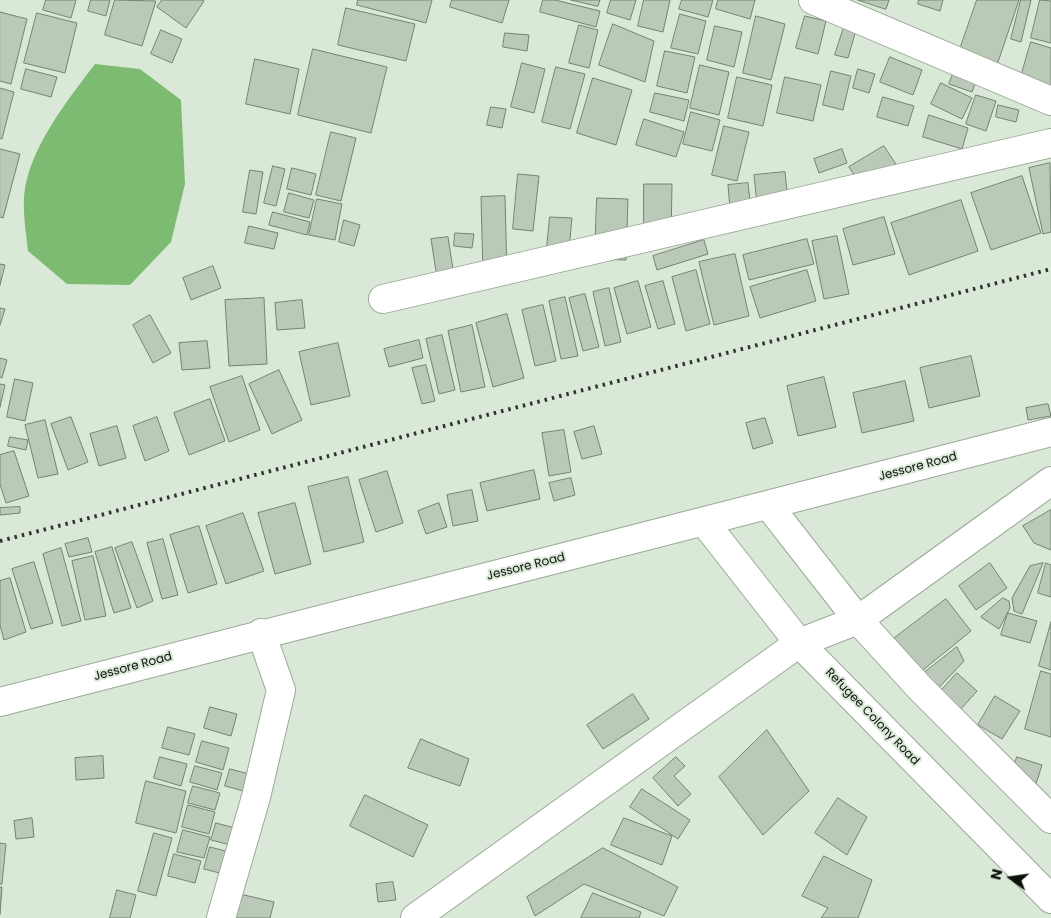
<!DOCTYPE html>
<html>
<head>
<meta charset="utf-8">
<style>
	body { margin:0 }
	#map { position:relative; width:1051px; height:918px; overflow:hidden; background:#dae9d7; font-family:Poppins,sans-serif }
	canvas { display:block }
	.north { position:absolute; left:986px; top:853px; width:50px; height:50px; -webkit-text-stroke:4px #dae9d7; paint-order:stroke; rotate:284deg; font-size:14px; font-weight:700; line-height:20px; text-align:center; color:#0d120c }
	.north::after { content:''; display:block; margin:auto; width:18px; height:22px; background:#0d120c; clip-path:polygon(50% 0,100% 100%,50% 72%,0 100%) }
</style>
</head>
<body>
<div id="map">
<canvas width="1051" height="918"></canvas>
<div class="north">N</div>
</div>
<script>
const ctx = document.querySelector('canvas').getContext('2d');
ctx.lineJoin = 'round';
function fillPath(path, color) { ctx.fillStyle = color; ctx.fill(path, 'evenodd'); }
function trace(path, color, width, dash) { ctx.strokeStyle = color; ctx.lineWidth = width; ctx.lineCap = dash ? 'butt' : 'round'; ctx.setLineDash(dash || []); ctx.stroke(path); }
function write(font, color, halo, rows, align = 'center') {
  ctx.font = font + ' Poppins,sans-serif'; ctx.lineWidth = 4; ctx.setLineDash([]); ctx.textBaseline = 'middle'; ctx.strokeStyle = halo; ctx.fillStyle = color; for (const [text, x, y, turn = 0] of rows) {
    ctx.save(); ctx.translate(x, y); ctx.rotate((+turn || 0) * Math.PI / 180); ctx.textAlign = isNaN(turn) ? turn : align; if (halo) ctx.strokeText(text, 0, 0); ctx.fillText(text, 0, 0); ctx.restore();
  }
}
fillPath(new Path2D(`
	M95,64L140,69L181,100L185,184L171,242L130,285L67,284L28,251C26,233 23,214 24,197C28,149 67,101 95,64Z`), '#7ebb72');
const building = new Path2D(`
	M46,0H76L71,18L43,10Z
	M91,0H110L106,16L88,11Z
	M115,0L156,1L142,46L105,35Z
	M162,0H202L204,1L186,28L157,7Z
	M358,0H432L426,23L357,5Z
	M452,0H509L502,23L450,7Z
	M543,0H555L600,11L596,27L540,12Z
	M571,0H600L598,6Z
	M611,0H636L630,20L607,13Z
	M644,0H670L663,32L638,26Z
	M682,0H713L708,17L679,9Z
	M718,0H755L750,19L716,9Z
	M858,0H889L886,9Z
	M919,0H943L940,11L918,4Z
	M977,0H1019L996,68L958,55Z
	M1021,0H1031L1021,42L1011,39Z
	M1040,0L1051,1V43L1031,38Z
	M346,8L415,24L406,61L338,45Z
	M0,12L27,19L11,84L0,81Z
	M37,13L77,23L65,73L24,63Z
	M680,14L706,21L698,54L671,48Z
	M756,16L785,24L771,80L743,73Z
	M805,16L826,21L818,54L796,48Z
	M613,24L654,41L645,82L599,65Z
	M579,25L598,30L589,68L569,63Z
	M715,26L742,32L734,67L707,60Z
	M844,27L856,30L848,58L835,55Z
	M161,30L182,39L172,63L151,54Z
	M505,33L529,35L527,51L503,47Z
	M1031,42L1051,48V89L1020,80Z
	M313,49L387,67L371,133L298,115Z
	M665,51L695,57L687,93L657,86Z
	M890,57L922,70L913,95L880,82Z
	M255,59L299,69L290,114L246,104Z
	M522,63L545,69L534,113L511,107Z
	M700,65L729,72L719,115L690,108Z
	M556,67L585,74L570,129L542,122Z
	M26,69L57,77L51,97L21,89Z
	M858,69L875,74L869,93L853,88Z
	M831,71L851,76L843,110L823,105Z
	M954,72L976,81L972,92L949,84Z
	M737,77L772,85L763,126L728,118Z
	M785,77L821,85L813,121L777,113Z
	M593,78L632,90L616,145L577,133Z
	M941,83L972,98L962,119L931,104Z
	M0,88L14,92L2,139L0,138Z
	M655,93L689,100L684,121L650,112Z
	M976,95L996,101L986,131L966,124Z
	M883,97L914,106L908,126L877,117Z
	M998,105L1019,110L1016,122L996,117Z
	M491,107L506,109L502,128L487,125Z
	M691,112L720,120L712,151L683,144Z
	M929,115L968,128L962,149L923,137Z
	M644,119L684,132L676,157L636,145Z
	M724,126L749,132L737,181L712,175Z
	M331,132L356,138L341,201L316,195Z
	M884,146L899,169L864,190L849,167Z
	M0,149L20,154L3,218L0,217Z
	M842,149L847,163L819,173L814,159Z
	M1050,163L1051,232L1043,234L1029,168Z
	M273,166L285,169L276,206L264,203Z
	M292,168L316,174L311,195L287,189Z
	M250,170L263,172L256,214L243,212Z
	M785,172L788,201L757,204L754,175Z
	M518,174L539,176L533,231L513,229Z
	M1022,176L1041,233L991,250L971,193Z
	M748,183L752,218L731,220L728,185Z
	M644,184H672L671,238H644Z
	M289,193L314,200L309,218L284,212Z
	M505,196L507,275H483L481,197Z
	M597,198L628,199L626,260L595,259Z
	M317,199L342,204L335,240L309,235Z
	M961,200L978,251L909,275L891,223Z
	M273,212L310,222L307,235L269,225Z
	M550,217L572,218L569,249L547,247Z
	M884,217L895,254L853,265L843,229Z
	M344,220L360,225L354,246L339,242Z
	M249,226L278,233L274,249L245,243Z
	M455,233L474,234L472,248L454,246Z
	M837,236L849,294L824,299L812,241Z
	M448,237L455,282L438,284L431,239Z
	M807,239L814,264L749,280L743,255Z
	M704,240L708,254L657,270L653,256Z
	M735,254L749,316L714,325L699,262Z
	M0,264L5,265L0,285Z
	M213,266L221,288L191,300L183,278Z
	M696,270L710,324L686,331L672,277Z
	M807,270L816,301L760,318L750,287Z
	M638,281L651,327L627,334L614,288Z
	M663,281L675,324L658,329L645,286Z
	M609,288L621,342L605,346L593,292Z
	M585,294L599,347L583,351L569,298Z
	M565,297L578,356L561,359L549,301Z
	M264,298L267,364L229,366L225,300Z
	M302,300L305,328L277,330L275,303Z
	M543,305L556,361L535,366L522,310Z
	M0,308L5,309L0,325Z
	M507,314L524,378L493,387L476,323Z
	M150,315L171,353L153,363L133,325Z
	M472,325L485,387L461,392L448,331Z
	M442,335L455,390L439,394L426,339Z
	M419,340L423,358L389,367L384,349Z
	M207,341L210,368L182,370L179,343Z
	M338,343L350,396L311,405L299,352Z
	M971,356L980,396L929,408L920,368Z
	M0,358L7,360L2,378L0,377Z
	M426,365L435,401L422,404L412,368Z
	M279,370L302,420L272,434L249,384Z
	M242,376L260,430L229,442L210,387Z
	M824,377L836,427L798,436L787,386Z
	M15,379L33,383L25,421L7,417Z
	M905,381L914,421L862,433L853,393Z
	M0,384L5,385L0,407Z
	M210,399L225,441L189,455L174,413Z
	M1048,404L1051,416L1028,420L1026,408Z
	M71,417L88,462L68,470L51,424Z
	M157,417L169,451L145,461L133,426Z
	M765,418L773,443L753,449L746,423Z
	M45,420L58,474L38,478L25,425Z
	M117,426L126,458L99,466L90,434Z
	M594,426L602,454L582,459L574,432Z
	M564,430L571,472L549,476L542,433Z
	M10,437L28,440L26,450L8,446Z
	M14,451L29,496L6,503L0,484V455Z
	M534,470L540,499L487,511L480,483Z
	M387,471L403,523L376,532L359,480Z
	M348,477L364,542L324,552L308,487Z
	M571,478L575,495L554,501L549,483Z
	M472,490L478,521L453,526L447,495Z
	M295,503L311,564L275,574L258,513Z
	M439,503L447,527L426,534L418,511Z
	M20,507V513L0,515V508Z
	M1051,510V550L1034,543L1023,526Z
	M243,513L264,571L226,584L206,526Z
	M199,526L217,584L188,593L170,535Z
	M88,538L92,552L69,557L65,544Z
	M163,539L178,595L162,599L147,543Z
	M132,542L153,601L137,608L115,548Z
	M112,547L131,608L114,613L95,552Z
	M61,548L81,621L62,626L43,554Z
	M93,556L106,616L85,620L72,561Z
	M34,562L53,623L31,629L12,569Z
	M990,563L1007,588L976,610L959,586Z
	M1043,563L1022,614L1014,611L1012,598L1030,566Z
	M1046,563L1051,565V597L1038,593Z
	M10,578L26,632L4,640L0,625V581Z
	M1003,598L1009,601L1010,608L999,629L981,617Z
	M946,599L971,631L918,674L888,643Z
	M1008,613L1037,621L1030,643L1001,635Z
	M1051,622V670L1039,666Z
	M957,647L964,661L930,697L915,680Z
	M1041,671L1051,674V737L1025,729Z
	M957,673L977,691L952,719L932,701Z
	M633,694L649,719L603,749L587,725Z
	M995,696L1020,711L1002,739L978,725Z
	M210,707L237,714L231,736L204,728Z
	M168,727L195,734L189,755L162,748Z
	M767,730L809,791L763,835L719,777Z
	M421,739L469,759L460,786L408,768Z
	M202,741L229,748L223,770L196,762Z
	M103,756L104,778L76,780L75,758Z
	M160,757L187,764L181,786L154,778Z
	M676,757L685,766L674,776L691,794L678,806L653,778Z
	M1017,757L1042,765L1035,787L1010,779Z
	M195,766L222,773L217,790L190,782Z
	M230,769L257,776L251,793L225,786Z
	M146,781L186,791L176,833L136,823Z
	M193,786L220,793L215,810L188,803Z
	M642,789L690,820L678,839L630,807Z
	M365,795L428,825L413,857L350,826Z
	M838,798L867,817L847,855L815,833Z
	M188,805L215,812L209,834L182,827Z
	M32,818L34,837L16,839L14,821Z
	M624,818L672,836L662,865L611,845Z
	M216,823L243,830L238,847L211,840Z
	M183,830L210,837L204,858L177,852Z
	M154,833L172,838L156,896L138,891Z
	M0,843L6,844L2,884H0Z
	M210,847L237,854L231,876L204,869Z
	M603,848L678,887L664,916L584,884L535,916L527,897Z
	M174,854L201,861L195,883L168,876Z
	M824,856L872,880L858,918H821L828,908L802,896Z
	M393,882L396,900L378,902L376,884Z
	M0,887H2L0,914Z
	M117,890L136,895L130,918H110Z
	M593,893L641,912L639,918H581Z
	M240,894L274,902L270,918H235Z`);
fillPath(building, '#bbcab8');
trace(building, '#758272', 1);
const minor = new Path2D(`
	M813,0L1051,101
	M383,299L1051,143
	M221,918L256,797L281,690L261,633
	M415,918L799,643L858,620L1051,481`);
const major = new Path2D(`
	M769,506L858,620L920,688L1051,819
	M705,523L799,643L1051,899`);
const highway = new Path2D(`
	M0,702C350,610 701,524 1051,432`);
trace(minor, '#9ba998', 30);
trace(major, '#9ba998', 30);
trace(highway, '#9ba998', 30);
trace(minor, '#fff', 28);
trace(major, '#fff', 28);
trace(highway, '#fff', 28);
trace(new Path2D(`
	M0,541L1051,269`), '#2e352d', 4, [2.5, 5]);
write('12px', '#0d120c', '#dae9d7', [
	["Jessore Road",918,467,-15],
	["Jessore Road",526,567,-14],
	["Jessore Road",133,667,-15],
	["Refugee Colony Road",872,717,46]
]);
</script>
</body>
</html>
